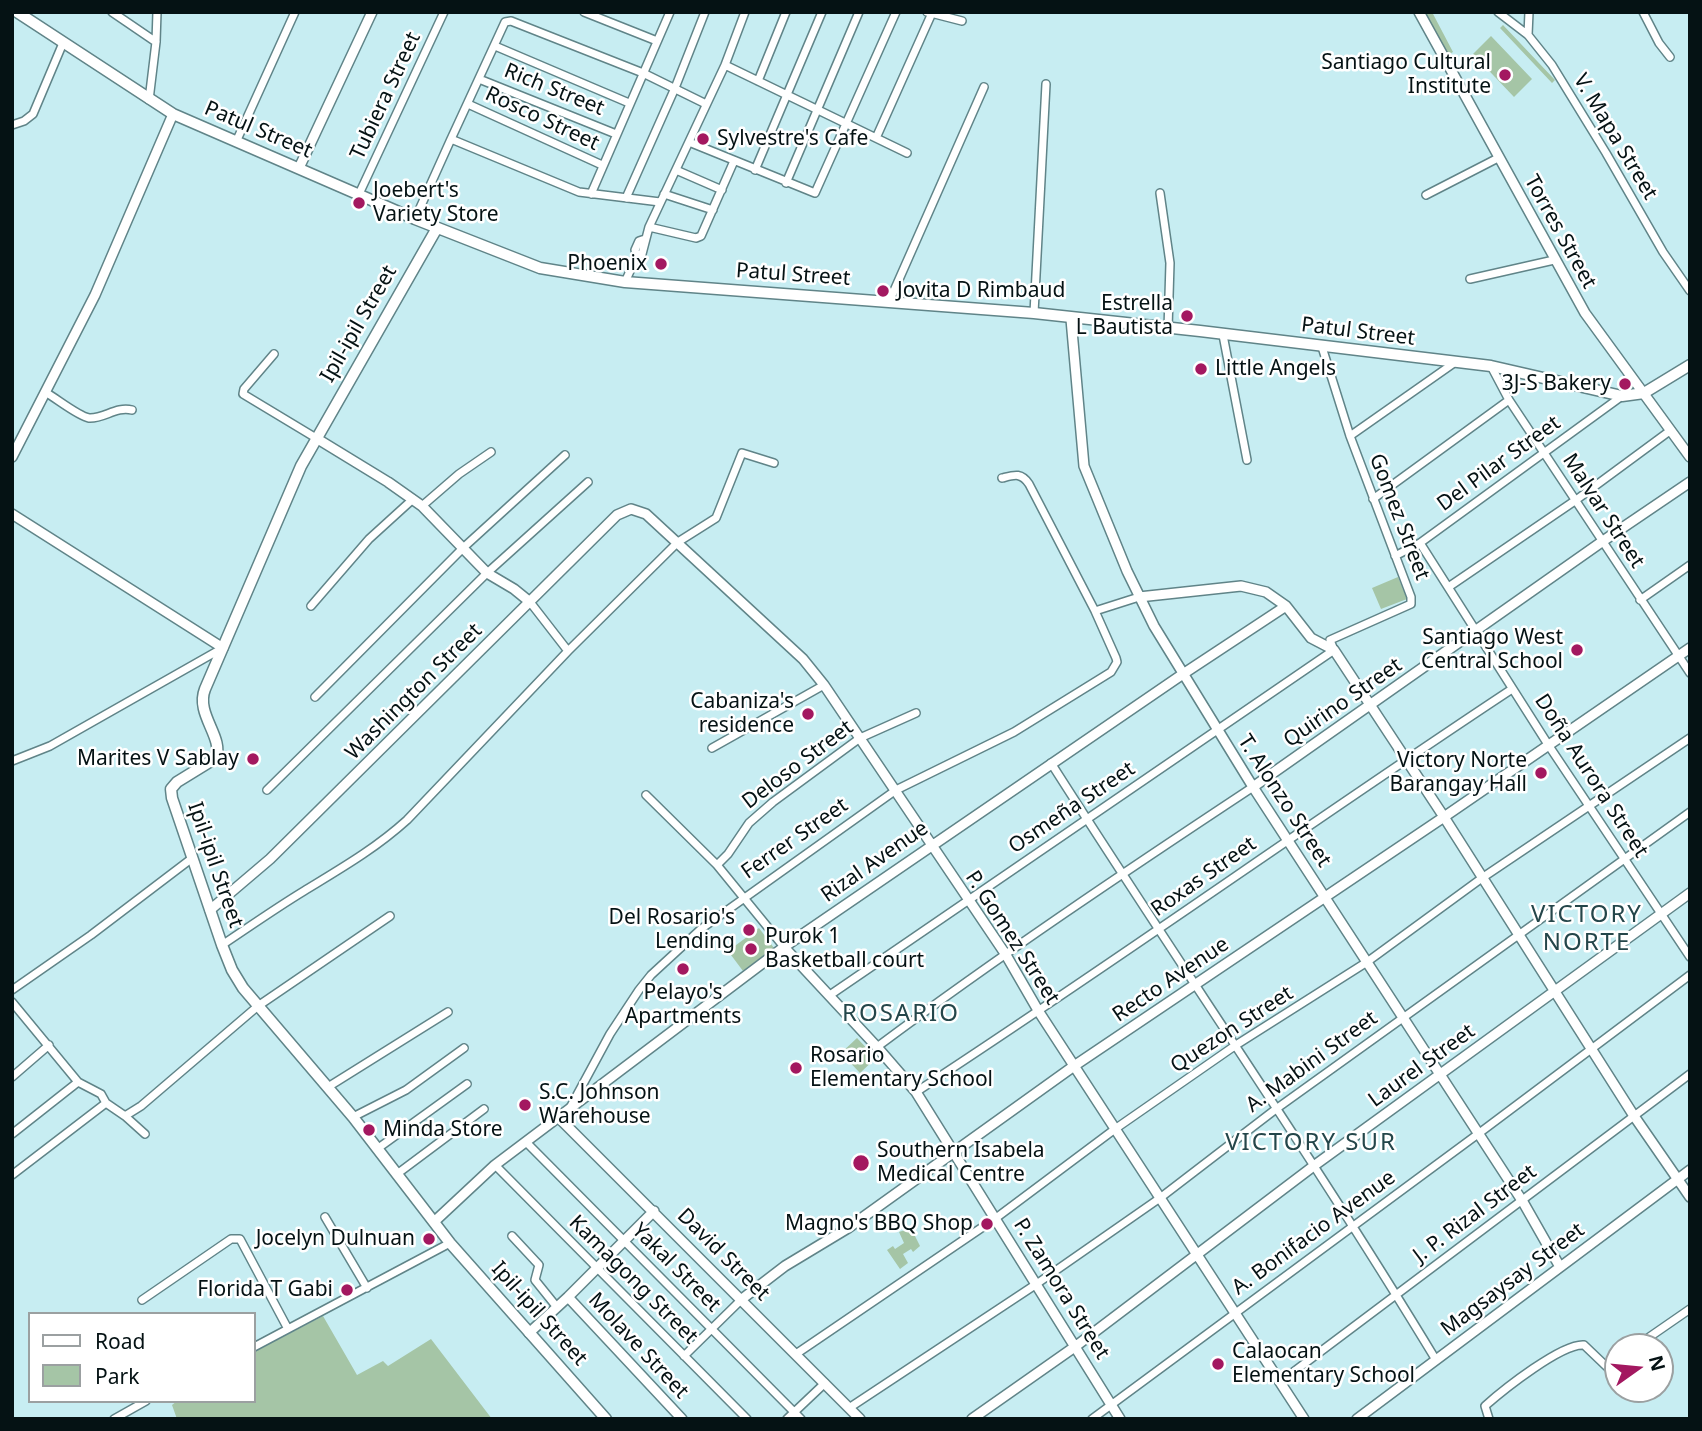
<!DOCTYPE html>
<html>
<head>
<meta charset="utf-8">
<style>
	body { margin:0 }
	#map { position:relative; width:1702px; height:1431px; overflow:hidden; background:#c7edf2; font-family:"Noto Sans",sans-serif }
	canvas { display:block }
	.frame { position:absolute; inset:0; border:14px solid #051214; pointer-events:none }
	.legend { position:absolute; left:28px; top:1312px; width:228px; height:91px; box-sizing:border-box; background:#fff; border:2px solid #9ba0a1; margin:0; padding:9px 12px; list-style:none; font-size:21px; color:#051214 }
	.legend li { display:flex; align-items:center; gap:14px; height:35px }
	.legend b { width:35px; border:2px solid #9ba0a1 }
	.north { position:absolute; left:1604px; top:1333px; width:70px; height:70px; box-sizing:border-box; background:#fff; border:2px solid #9ba0a1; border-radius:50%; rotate:75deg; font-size:19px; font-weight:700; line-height:28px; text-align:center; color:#051214 }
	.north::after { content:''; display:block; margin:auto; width:24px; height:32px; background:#a31860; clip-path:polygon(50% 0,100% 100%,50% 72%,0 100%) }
</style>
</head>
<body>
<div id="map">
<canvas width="1702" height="1431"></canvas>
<div class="frame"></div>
<ul class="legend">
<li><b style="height:9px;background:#fff"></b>Road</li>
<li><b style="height:19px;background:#a5c5a6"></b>Park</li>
</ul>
<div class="north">N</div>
</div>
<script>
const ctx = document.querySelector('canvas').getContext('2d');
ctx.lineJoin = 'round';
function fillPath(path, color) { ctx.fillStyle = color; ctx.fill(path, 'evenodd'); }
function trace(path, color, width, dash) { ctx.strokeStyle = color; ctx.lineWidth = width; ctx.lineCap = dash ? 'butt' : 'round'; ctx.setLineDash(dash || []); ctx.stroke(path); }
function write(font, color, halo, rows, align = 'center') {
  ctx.font = font + ' "Noto Sans",sans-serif'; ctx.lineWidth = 5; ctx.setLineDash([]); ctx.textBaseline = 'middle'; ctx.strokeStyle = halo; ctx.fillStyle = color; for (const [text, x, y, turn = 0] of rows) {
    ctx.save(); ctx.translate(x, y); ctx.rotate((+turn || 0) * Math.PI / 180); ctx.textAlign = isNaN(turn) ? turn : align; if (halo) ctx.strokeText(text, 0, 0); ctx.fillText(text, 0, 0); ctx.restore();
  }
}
fillPath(new Path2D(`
	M1432,12L1453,52L1448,55L1426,14Z
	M1503,25L1555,80L1552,83L1500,28Z
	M1491,36L1532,79L1514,97L1473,54Z
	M1398,577L1407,599L1381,609L1372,588Z
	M759,928L774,948L743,971L728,951Z
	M857,1038L876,1058L860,1073L841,1053Z
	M911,1228L920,1246L913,1252L911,1249L903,1254L908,1263L900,1269L887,1250L893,1246L895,1249L904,1243L899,1232Z
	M323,1316L357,1375L383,1361L388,1366L431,1339L492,1419H177L172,1405L177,1401H254V1352Z`), '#a5c5a6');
const minor = new Path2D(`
	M112,12L156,42
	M584,12L657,41
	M927,12L962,21
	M1498,12L1528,35L1552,65L1606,153L1663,252L1690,291
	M1643,12L1659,43L1670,57
	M1528,35L1529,12
	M495,46L629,103
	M725,65L907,153
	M479,79L616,134
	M758,81L786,12
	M149,100L156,42L157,12
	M468,104L602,165
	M12,125L24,121L33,114L63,43
	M876,138L932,13
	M451,139L505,22L511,21L643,73L706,104
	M236,142L295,12
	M689,142L815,193L896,12
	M676,170L722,190
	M755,170L822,12
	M786,183L859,12
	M1160,193L1170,263L1168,329
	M359,194L444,12
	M591,194L670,12
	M664,194L713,210
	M1426,195L1498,158
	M626,198L675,88L705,12
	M415,219L451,139L579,192L660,202
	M649,227L696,238L701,236L734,161
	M637,256L635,250L639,241L645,239
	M1470,279L1554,260
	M625,282L637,256L642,254L649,227L725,65L745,12
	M889,302L984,87
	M1034,313L1046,84
	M1223,335L1247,460
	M274,354L244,389L243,394L316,438
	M1491,366L1509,400L1690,673
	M45,392C56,398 78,416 89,418C104,419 116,406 132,410
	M1350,436L1454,363
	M1373,499L1509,400
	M422,506L459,474L491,452
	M1420,543L1549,746L1690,957
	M1395,556L1420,543L1622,396
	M1450,586L1576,500L1671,430
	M1640,600L1690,565
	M530,602L568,651
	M311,606L369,539L413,499
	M1095,611L1139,597
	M315,697L463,548L565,455
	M712,748L824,685
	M12,761L50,746L221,649
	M1051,763C1178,963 1313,1157 1436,1360
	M267,790L487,573L588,482
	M646,795L717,865L784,947
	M717,865L728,854L749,823L773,802L860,738L916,713
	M222,945C249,927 276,908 304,891C340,869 375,849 407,820L568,651L678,542L716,518L742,453L774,463
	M12,990L91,935L191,859
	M830,995L1334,650L1330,640L1411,604V597L1350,436L1322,347
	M12,1002L78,1082L101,1094L106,1103L125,1116L141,1106L258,1006L390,916
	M877,1047C999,956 1126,871 1253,787
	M12,1077L49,1045
	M328,1087L448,1012
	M916,1092C1117,961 1312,821 1512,689
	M570,1108L610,1034L639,990L651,975L701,929L896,790L1014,732L1111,672L1117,662L1116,658L1095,611L1029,484C1021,472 1014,475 1002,478
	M125,1116L145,1134
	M353,1117L406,1090L464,1048
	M12,1134L78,1082
	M526,1142L801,1419
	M377,1149L467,1084
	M495,1165L747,1419
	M397,1174L484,1109
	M12,1175L106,1103
	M325,1217L367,1288
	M512,1236L539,1265L535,1280L556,1306
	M142,1300L231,1239H240L288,1329
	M254,1347L450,1243
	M1635,1347L1690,1309
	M796,1354L996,1218L1115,1129L1236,1045L1367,962L1482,878L1690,738
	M684,1356L742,1299
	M1280,1382L1690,1074
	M849,1408L1035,1285L1160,1198L1276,1109L1690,812
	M114,1419L146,1401
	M787,1419L825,1383
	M1092,1419L1478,1134L1690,975
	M1489,1419L1485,1406C1503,1390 1562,1343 1584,1345L1607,1367L1618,1359`);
const tertiary = new Path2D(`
	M1419,12L1585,313L1690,457
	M299,168L372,12
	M1071,319L1084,466L1127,571L1154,626L1253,787L1523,1202L1560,1267
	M316,438L388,482L422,506L487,573L514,589L530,602
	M12,457L95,295L173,114
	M12,514L223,648
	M1139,597L1241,586L1266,592L1286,606L1311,638L1334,650L1444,817L1634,1116L1690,1197
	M1253,787L1603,541L1690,482
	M210,910L270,859L617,515L631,509L646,514L803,659L824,685L1006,955L1039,1012L1304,1419
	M784,947L877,1047L916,1092L1120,1419
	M559,1118L860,1419
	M435,1221L495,1165L784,947L1183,674L1286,606
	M568,1297L682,1419
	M742,1299L785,1266L848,1228L1074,1066L1444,817L1690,648
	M529,1333L568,1297L654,1211
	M972,1419L1076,1346L1315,1165L1690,893
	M1357,1419L1690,1170`);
const secondary = new Path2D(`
	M17,12L173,114L415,219L540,268L625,282L1034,313L1200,331L1491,366L1622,396L1644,393L1690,365
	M437,228L301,466L205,689C195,714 224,737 216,758L177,782L171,789L172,798L222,945L232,970L243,988L353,1117L450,1243L606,1419`);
trace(minor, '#608488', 10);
trace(tertiary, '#608488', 12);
trace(secondary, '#608488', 13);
trace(minor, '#fff', 7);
trace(tertiary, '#fff', 9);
trace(secondary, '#fff', 10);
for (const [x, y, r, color] of [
	[1505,75,7,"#a31860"],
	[703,139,7,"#a31860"],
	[359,203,7,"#a31860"],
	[661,264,7,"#a31860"],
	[883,291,7,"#a31860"],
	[1187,316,7,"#a31860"],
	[1201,369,7,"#a31860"],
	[1625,384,7,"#a31860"],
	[1577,650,7,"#a31860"],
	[808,714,7,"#a31860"],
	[253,759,7,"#a31860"],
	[1541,773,7,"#a31860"],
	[749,930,7,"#a31860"],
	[751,949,7,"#a31860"],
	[683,969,7,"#a31860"],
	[796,1068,7,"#a31860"],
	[525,1105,7,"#a31860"],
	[369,1130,7,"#a31860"],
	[861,1163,9,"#a31860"],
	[987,1224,7,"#a31860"],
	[429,1239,7,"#a31860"],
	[347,1290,7,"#a31860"],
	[1218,1364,7,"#a31860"]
]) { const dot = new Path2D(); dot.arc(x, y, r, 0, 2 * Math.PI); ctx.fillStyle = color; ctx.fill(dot); trace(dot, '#fff', 2.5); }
write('21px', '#051214', '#fff', [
	["Santiago Cultural",1491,63],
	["Institute",1491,87],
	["Sylvestre's Cafe",717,139,"left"],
	["Joebert's",373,191,"left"],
	["Variety Store",373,215,"left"],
	["Phoenix",647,264],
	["Jovita D Rimbaud",897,291,"left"],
	["Estrella",1173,304],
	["L Bautista",1173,328],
	["Little Angels",1215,369,"left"],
	["3J-S Bakery",1611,384],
	["Santiago West",1563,638],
	["Central School",1563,662],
	["Cabaniza's",794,702],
	["residence",794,726],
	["Marites V Sablay",239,759],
	["Victory Norte",1527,761],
	["Barangay Hall",1527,785],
	["Del Rosario's",735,918],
	["Lending",735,942],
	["Purok 1",765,937,"left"],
	["Basketball court",765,961,"left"],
	["Pelayo's",683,993,"center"],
	["Apartments",683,1017,"center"],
	["Rosario",810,1056,"left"],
	["Elementary School",810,1080,"left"],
	["S.C. Johnson",539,1093,"left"],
	["Warehouse",539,1117,"left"],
	["Minda Store",383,1130,"left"],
	["Southern Isabela",877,1151,"left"],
	["Medical Centre",877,1175,"left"],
	["Magno's BBQ Shop",973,1224],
	["Jocelyn Dulnuan",415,1239],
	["Florida T Gabi",333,1290],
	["Calaocan",1232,1352,"left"],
	["Elementary School",1232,1376,"left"]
], 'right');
write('21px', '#051214', '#fff', [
	["Rich Street",554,90,22],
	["Tubiera Street",386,96,-65],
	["Rosco Street",542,119,25],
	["Patul Street",258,130,23],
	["V. Mapa Street",1615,137,59],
	["Torres Street",1560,232,61],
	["Patul Street",793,275,4],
	["Ipil-ipil Street",359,324,-60],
	["Patul Street",1358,332,7],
	["Del Pilar Street",1499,464,-36],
	["Malvar Street",1603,511,57],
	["Gomez Street",1399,517,69],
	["Washington Street",414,692,-45],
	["Quirino Street",1343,703,-35],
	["Deloso Street",798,765,-37],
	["Doña Aurora Street",1591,776,57],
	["T. Alonzo Street",1284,801,57],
	["Osmeña Street",1072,808,-34],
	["Ferrer Street",795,839,-35],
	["Rizal Avenue",875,862,-35],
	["Ipil-ipil Street",215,865,71],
	["Roxas Street",1204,877,-35],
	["P. Gomez Street",1012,938,57],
	["Recto Avenue",1171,980,-34],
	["Quezon Street",1232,1030,-33],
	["A. Mabini Street",1312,1062,-36],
	["Laurel Street",1422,1066,-36],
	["J. P. Rizal Street",1475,1214,-37],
	["A. Bonifacio Avenue",1314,1233,-36],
	["David Street",723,1255,45],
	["Yakal Street",676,1268,45],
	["Kamagong Street",633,1280,45],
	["Magsaysay Street",1513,1280,-37],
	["P. Zamora Street",1061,1289,58],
	["Ipil-ipil Street",539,1314,48],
	["Molave Street",638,1346,47]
]);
ctx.letterSpacing = '2px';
write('24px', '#24464a', '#fff', [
	["VICTORY",1587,915],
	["NORTE",1587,943],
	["ROSARIO",901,1014],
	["VICTORY SUR",1311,1143]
]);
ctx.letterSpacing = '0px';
</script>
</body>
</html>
